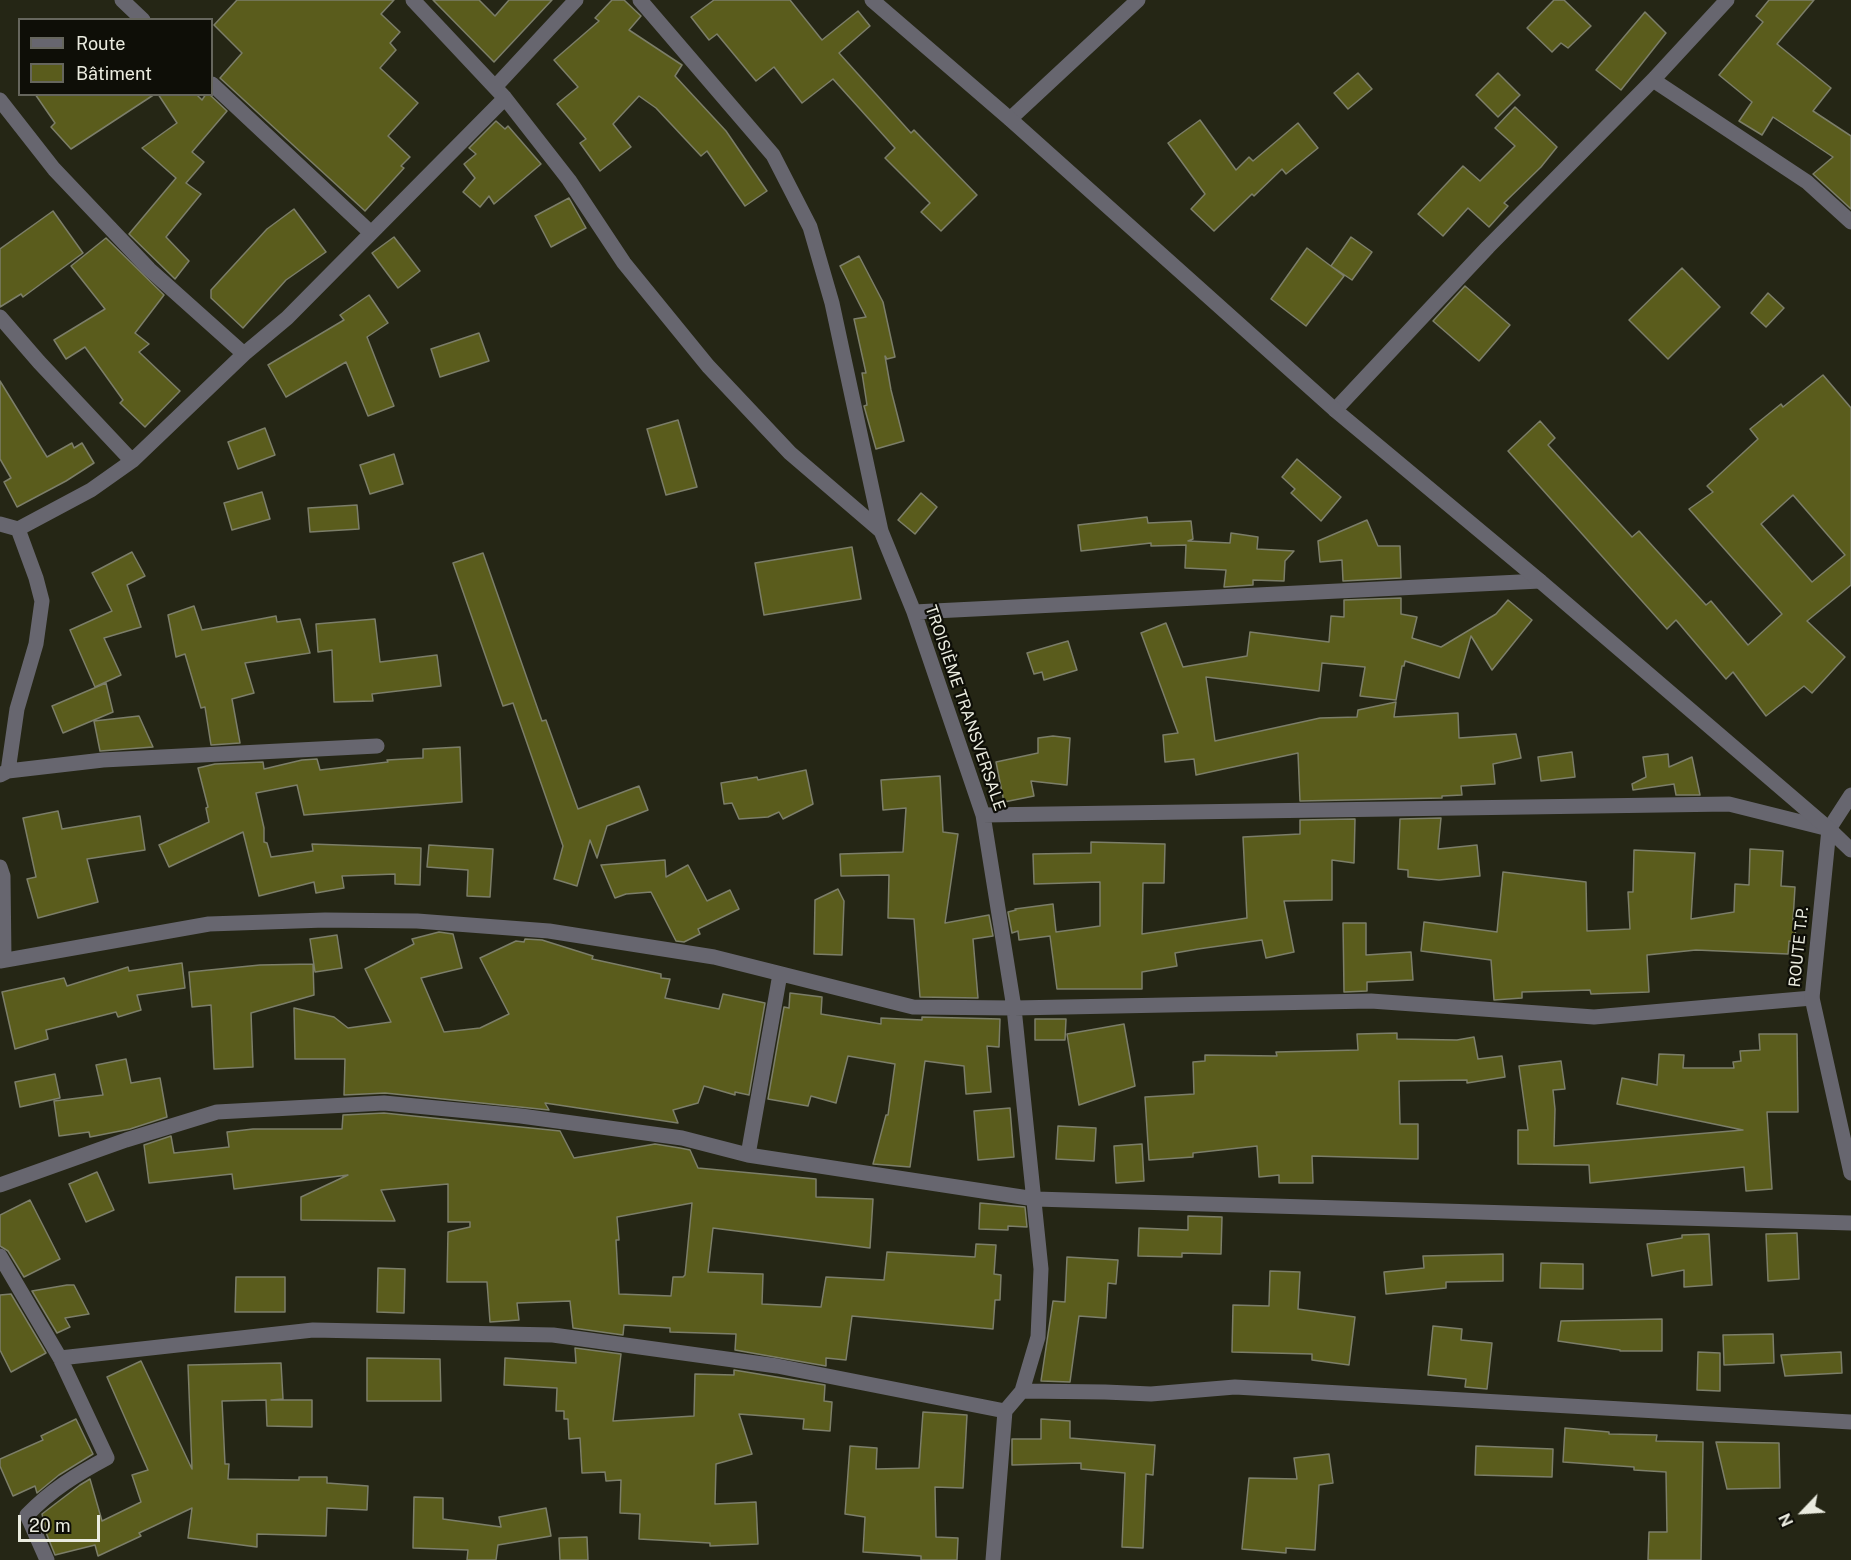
<!DOCTYPE html>
<html>
<head>
<meta charset="utf-8">
<style>
	body { margin:0 }
	#map { position:relative; width:1851px; height:1560px; overflow:hidden; background:#252615; font-family:"Public Sans",sans-serif }
	canvas { display:block }
	.legend { position:absolute; left:18px; top:18px; width:195px; height:78px; box-sizing:border-box; background:#0e0e07; border:2px solid #66665d; margin:0; padding:8px 10px; list-style:none; font-size:18px; color:#eaebdf }
	.legend li { display:flex; align-items:center; gap:12px; height:30px }
	.legend b { width:30px; border:2px solid #66665d }
	.north { position:absolute; left:1773px; top:1482px; width:60px; height:60px; -webkit-text-stroke:4px #0e0e07; paint-order:stroke; rotate:245deg; font-size:16px; font-weight:700; line-height:24px; text-align:center; color:#eaebdf }
	.north::after { content:''; display:block; margin:auto; width:21px; height:27px; background:#eaebdf; clip-path:polygon(50% 0,100% 100%,50% 72%,0 100%) }
	.scale { position:absolute; left:18px; top:1515px; width:82px; height:27px; box-sizing:border-box; border:3px solid #eaebdf; border-top:0; padding-left:8px; font-size:18px; line-height:21px; white-space:nowrap; color:#eaebdf; -webkit-text-stroke:4px #0e0e07; paint-order:stroke }
</style>
</head>
<body>
<div id="map">
<canvas width="1851" height="1560"></canvas>
<ul class="legend">
<li><b style="height:8px;background:#67666f"></b>Route</li>
<li><b style="height:16px;background:#5a5c1c"></b>Bâtiment</li>
</ul>
<div class="north">N</div>
<div class="scale">20 m</div>
</div>
<script>
const ctx = document.querySelector('canvas').getContext('2d');
ctx.lineJoin = 'round';
function fillPath(path, color) { ctx.fillStyle = color; ctx.fill(path, 'evenodd'); }
function trace(path, color, width, dash) { ctx.strokeStyle = color; ctx.lineWidth = width; ctx.lineCap = dash ? 'butt' : 'round'; ctx.setLineDash(dash || []); ctx.stroke(path); }
function write(font, color, halo, rows, align = 'center') {
  ctx.font = font + ' "Public Sans",sans-serif'; ctx.lineWidth = 4.5; ctx.setLineDash([]); ctx.textBaseline = 'middle'; ctx.strokeStyle = halo; ctx.fillStyle = color; for (const [text, x, y, turn = 0] of rows) {
    ctx.save(); ctx.translate(x, y); ctx.rotate((+turn || 0) * Math.PI / 180); ctx.textAlign = isNaN(turn) ? turn : align; if (halo) ctx.strokeText(text, 0, 0); ctx.fillText(text, 0, 0); ctx.restore();
  }
}
const building = new Path2D(`
	M237,0H394L381,14L400,32L390,43L396,50L380,68L418,103L388,136L410,157L401,166L404,168L365,211L220,78L242,53L214,25Z
	M433,0H479L495,16L509,0H552L494,62Z
	M612,0H624L641,16L629,30L682,65L675,76L726,131L767,191L745,206L707,151L701,156L656,108L639,96L613,124L631,147L600,171L580,143L586,139L557,104L578,87L554,60L599,21L595,18Z
	M714,0H790L822,40L858,11L870,26L839,53L911,133L914,130L977,195L941,231L921,212L930,203L885,158L895,148L833,79L802,103L774,67L756,81L717,34L709,40L691,17Z
	M1554,0H1564L1591,26L1568,48L1561,43L1552,52L1527,28Z
	M1769,0H1814L1777,44L1831,88L1813,111L1851,136V209L1813,174L1833,157L1773,117L1762,135L1739,121L1752,102L1719,75L1763,22L1756,16Z
	M1645,12L1666,33L1621,90L1596,70Z
	M1358,73L1372,89L1348,109L1334,93Z
	M1498,73L1520,95L1498,117L1476,95Z
	M35,94H155L71,149L51,127L55,123Z
	M158,94H196L202,100L206,94H209L227,111L192,152L204,162L186,183L201,194L166,237L189,261L175,279L129,234L176,178L142,148L177,123Z
	M1515,107L1557,147L1541,167L1504,203L1508,206L1489,227L1468,208L1443,236L1418,214L1463,166L1480,181L1515,146L1495,128Z
	M1200,120L1236,170L1249,157L1253,161L1298,123L1318,148L1286,174L1282,169L1254,196L1252,194L1214,231L1191,209L1205,194L1168,143Z
	M496,121L505,129L508,126L541,164L494,204L489,196L480,207L463,192L475,178L464,164L476,154L469,148Z
	M569,198L586,228L551,247L535,216Z
	M294,209L326,252L286,280L243,328L211,298V290L267,229Z
	M53,211L83,253L23,297L21,294L0,307V249Z
	M394,237L420,271L398,288L372,253Z
	M1351,237L1372,252L1352,280L1331,266Z
	M106,238L164,295L135,333L149,344L139,352L180,391L145,427L120,403L123,400L85,347L66,359L54,340L105,309L71,266Z
	M1307,248L1344,276L1306,326L1271,299Z
	M859,256L883,302L895,357L887,359L885,356L891,390L904,441L876,449L864,406L867,405L862,373H866L854,319L866,317L840,266Z
	M1682,268L1720,307L1668,359L1629,320Z
	M1465,286L1510,325L1479,361L1433,321Z
	M1768,293L1784,308L1766,327L1751,313Z
	M369,295L388,323L367,337L394,406L368,416L346,362L286,397L268,365L344,320L340,315Z
	M479,333L489,361L440,377L431,349Z
	M1823,375L1851,408V585L1807,621L1845,657L1812,693L1804,686L1766,716L1733,672L1726,679L1676,620L1667,629L1508,451L1540,421L1555,438L1548,445L1632,537L1639,531L1706,605L1711,601L1748,645L1782,614L1689,509L1713,492L1707,486L1758,439L1750,429L1781,404L1783,407ZM1793,495L1845,555L1812,582L1761,524Z
	M0,381L47,457L72,443L74,448L82,443L94,463L66,481L17,507L4,482L11,478L0,459Z
	M678,420L697,487L666,495L647,429Z
	M265,428L275,455L238,469L228,442Z
	M394,454L403,484L370,494L360,465Z
	M1297,459L1341,497L1321,521L1291,493L1295,489L1282,477Z
	M262,492L270,519L232,530L224,503Z
	M921,493L937,507L915,534L898,520Z
	M357,505L359,529L310,532L308,508Z
	M1147,517L1148,523L1191,521L1193,539L1188,541L1230,543L1231,533L1258,537L1257,549L1294,551L1285,561L1284,581L1253,580V585L1224,587L1226,570L1185,568L1186,545L1151,546V543L1081,551L1078,525Z
	M1367,520L1378,546H1400L1401,578L1343,581L1342,560L1320,562L1318,541Z
	M852,547L861,599L764,615L755,563Z
	M132,552L145,576L127,585L141,627L104,638L121,675L95,687L70,630L112,611L92,573Z
	M483,553L542,721L546,720L578,809L639,786L648,810L607,826L597,858L590,840L577,886L554,879L563,846L513,703L503,706L453,563Z
	M1401,598V614L1417,617L1412,638L1441,647L1496,614L1508,600L1532,620L1492,670L1471,636L1459,678L1405,661L1404,666H1402L1396,700L1360,696L1365,667L1322,663L1319,691L1206,677L1215,741L1320,718L1357,717L1358,710L1396,702L1394,717L1458,713L1459,738L1516,734L1521,758L1493,764L1495,784L1461,786L1462,795L1442,796V798L1300,801L1298,753L1196,775L1194,759L1165,762L1163,735L1178,733L1141,633L1166,623L1183,667L1247,656L1250,632L1329,642L1331,616L1344,617V600Z
	M194,606L202,630L276,616L277,622L300,619L310,653L245,663L254,693L232,699L240,743L211,745L205,707L201,708L185,654L176,657L168,615Z
	M375,619L380,662L437,655L441,686L372,694L373,701L334,702L332,650L318,652L316,624Z
	M1068,641L1077,670L1044,680L1042,672L1034,674L1027,653Z
	M106,683L113,712L63,733L52,706Z
	M139,716L153,747L100,751L94,721Z
	M1053,736L1070,738L1067,785L1031,781L1034,796L1004,802L996,762L1038,753V738Z
	M460,747L462,802L304,815L297,785L256,793L264,828V842L267,843L271,857L313,851L312,844L421,848L420,885L395,884V874L342,876L344,888L316,893L314,882L259,896L243,832L169,867L159,845L209,822L206,808L208,807L198,768L215,764L263,762L264,769L302,760L317,759L320,770L388,762L387,760L423,758V749Z
	M1572,752L1575,777L1541,781L1538,757Z
	M1668,754L1669,767L1692,757L1700,795H1676L1674,784L1633,790L1632,784L1646,777L1643,757Z
	M806,770L813,804L783,819L779,812L768,817L739,819L732,803L724,804L721,783L757,777L758,780Z
	M940,776L943,832L958,834L945,923L989,915L993,936L973,939L978,998L920,997L914,919L888,918L889,875L841,876L840,854L903,852L906,808L883,810L881,780Z
	M58,811L62,829L140,816L145,850L87,859L98,902L38,918L27,879L36,877L23,818Z
	M1441,818L1438,849L1477,845L1480,876L1439,880L1408,877V870L1398,869L1400,819Z
	M1355,819L1354,863L1332,860V900L1284,901L1294,952L1266,958L1262,940L1198,949L1175,953L1177,966L1142,972V989H1057L1050,936L1019,940L1018,931L1012,933L1008,912L1016,910L1015,909L1053,904L1056,932L1100,926V882L1034,884L1033,854L1091,853V842L1165,844L1164,883H1143L1142,934L1247,918L1243,837L1300,834V820Z
	M429,845L493,849L490,897L467,896L468,870L427,867Z
	M1750,849L1783,851L1781,886L1795,887L1793,920H1796L1795,942L1789,941L1788,954L1696,950L1647,955L1649,992L1591,994L1590,990L1522,992V998L1494,1000L1491,960L1421,951L1424,922L1497,932L1503,872L1586,882L1587,931L1630,929L1628,892H1633L1634,850L1695,853L1691,919L1734,912L1735,884L1749,885Z
	M665,860L666,877L688,865L707,901L730,890L739,909L698,929L700,934L684,942L676,941L651,892L626,894L615,898L601,865Z
	M838,889L844,901L842,955L814,954L815,900Z
	M1343,923H1366V955L1411,952L1413,980L1367,982V991L1344,992Z
	M439,932L453,934L462,968L421,978L444,1032L480,1028L509,1014L480,958L516,941L524,942L525,939L542,940L593,956L592,959L661,974V978L670,979L665,998L719,1009L723,994L765,1003L749,1095L735,1092V1095L704,1086L698,1103L673,1110L678,1123L545,1103L549,1110L385,1093L344,1095L345,1059H295L294,1008L334,1017L348,1028L391,1022L365,969L414,944L412,939Z
	M337,935L342,968L315,972L310,939Z
	M182,963L185,988L137,995L141,1010L118,1017L116,1012L46,1030L48,1039L15,1049L2,992L64,978L67,986L128,967L129,971Z
	M313,964L314,995L251,1013L253,1067L214,1069L211,1005L192,1007L189,972L260,965Z
	M790,993L822,997L821,1014L881,1024V1018L922,1020V1017L1000,1019L999,1047L987,1046L991,1092L966,1094L964,1066L925,1061L910,1167L873,1164L886,1115H888L895,1064L848,1056L836,1103L811,1096L808,1106L768,1099L784,1007L789,1008Z
	M1035,1019H1066L1065,1040H1035Z
	M1124,1024L1135,1086L1079,1105L1067,1034Z
	M1397,1033V1039L1457,1040L1474,1037L1478,1059L1502,1056L1505,1077L1467,1083V1080L1399,1081L1400,1124H1418V1159L1312,1156L1313,1183H1279V1175L1259,1177L1257,1146L1193,1153V1157L1149,1160L1145,1097L1194,1094L1193,1062L1205,1061V1055L1277,1056L1276,1052L1358,1050L1357,1034Z
	M1759,1034H1797L1798,1112H1767L1772,1189L1746,1191L1744,1167L1590,1183L1589,1165L1518,1164V1130H1528L1519,1066L1561,1061L1565,1089L1553,1090L1555,1109L1554,1146L1743,1130L1617,1104L1622,1078L1657,1085L1659,1054L1684,1055L1683,1068H1734L1733,1062L1741,1061L1740,1051L1760,1050Z
	M126,1059L131,1083L160,1078L167,1117L130,1129L90,1137L89,1132L59,1136L54,1101L103,1095L96,1065Z
	M55,1074L60,1098L20,1107L15,1082Z
	M1010,1108L1014,1157L978,1160L974,1111Z
	M384,1113L560,1131L574,1158L655,1144L680,1148L690,1150L698,1168L816,1179V1197L873,1199L870,1248L713,1228L708,1272L763,1274L762,1304L821,1307L826,1277L884,1280L887,1252L975,1257L976,1244L996,1245L994,1274L1001,1275L1000,1300H995L993,1329L852,1316L846,1360L826,1358V1366L735,1350L736,1334L670,1332V1328L624,1325L623,1335L573,1328L570,1301L517,1303L519,1320L490,1322L487,1282H447L448,1232L470,1227V1222H448V1184L381,1190L395,1221L301,1220V1197L348,1175L234,1189L232,1174L149,1183L144,1145L171,1136L174,1153L229,1147L227,1132L253,1129H342L343,1115ZM692,1203L685,1275L683,1277H673L671,1296L619,1294L616,1240H619L617,1217Z
	M1058,1126L1096,1128L1094,1161L1056,1159Z
	M1142,1144L1144,1181L1116,1183L1114,1146Z
	M97,1172L114,1210L86,1222L69,1184Z
	M30,1200L60,1259L24,1277L8,1251L0,1246V1215Z
	M980,1203L1025,1207L1027,1227L1008,1226V1230L979,1229Z
	M1188,1216L1222,1217L1221,1254L1182,1253V1257L1138,1256L1139,1228L1188,1230Z
	M1797,1233L1799,1279L1768,1281L1766,1234Z
	M1709,1234L1712,1285L1684,1287V1270L1652,1276L1647,1244L1682,1238V1235Z
	M1503,1254V1281L1446,1282V1288L1386,1294L1384,1272L1424,1268L1423,1256Z
	M1067,1257L1118,1260L1116,1284L1108,1283L1106,1318L1079,1316L1070,1382L1041,1381L1053,1301L1065,1302Z
	M1541,1263L1583,1264V1289L1540,1288Z
	M378,1268L405,1269L404,1313L377,1312Z
	M1270,1271L1300,1272L1298,1309L1355,1317L1349,1365L1312,1360V1354L1232,1352L1233,1305L1269,1306Z
	M236,1277H285V1312H235Z
	M67,1285H74L89,1314L65,1318L70,1327L57,1333L32,1291Z
	M11,1294L46,1353L11,1372L0,1350V1295Z
	M1662,1319V1351H1620V1350L1558,1341L1561,1321Z
	M1433,1326L1462,1329L1461,1340L1492,1343L1487,1389L1465,1387L1466,1379L1428,1375Z
	M1773,1334L1774,1363L1724,1365L1723,1335Z
	M575,1348L621,1354L613,1421L694,1416L695,1374L734,1375V1370L825,1385L824,1401L832,1402L830,1431L803,1429L804,1419L739,1414L752,1454L716,1464L715,1504L756,1502L758,1544L710,1546V1543L639,1539L640,1514L620,1513L621,1480L606,1481L605,1472L582,1473L580,1438L569,1439L568,1419H564V1411H556L557,1388L504,1385L505,1358L576,1363Z
	M1698,1352L1720,1353V1391L1697,1390Z
	M1841,1352L1842,1373L1785,1376L1781,1355Z
	M367,1358L440,1359L441,1401H367Z
	M141,1361L192,1469L188,1365L281,1363L283,1399L271,1400H312V1427L267,1426L266,1400L222,1401L225,1464H229L228,1479L299,1480V1477H327V1483L368,1486L367,1510L327,1508L326,1536L257,1534V1547L188,1538L192,1508L139,1533L141,1536L98,1556L95,1545L55,1555L47,1535L42,1514L80,1485L90,1479L102,1521L141,1502L132,1475L148,1470L107,1377Z
	M923,1412L967,1415L963,1488L935,1487L936,1537L958,1538L957,1560H921V1556L863,1552L865,1517L845,1514L850,1446L877,1448L876,1469L919,1468Z
	M76,1419L93,1454L59,1475L37,1493L35,1486L13,1496L0,1466V1459L43,1440L41,1436Z
	M1041,1419L1070,1421V1438L1155,1445L1153,1475L1146,1474L1143,1548L1122,1547L1125,1473L1081,1469V1463L1012,1465V1439H1041Z
	M1565,1428L1609,1432V1434L1657,1435L1656,1441L1703,1442L1701,1560H1648L1649,1532H1667L1666,1472L1634,1470V1467L1563,1462Z
	M1716,1442L1779,1443L1780,1488L1727,1489Z
	M1476,1446L1553,1449L1552,1477L1475,1475Z
	M1329,1454L1333,1483L1319,1485L1315,1550L1286,1548V1553L1242,1549L1249,1478L1297,1479L1294,1458Z
	M414,1497L443,1498V1519L501,1527L499,1517L546,1508L551,1536L498,1545L496,1560H467L468,1550L413,1548Z
	M587,1537L588,1560H560L559,1538Z`);
fillPath(building, '#5a5c1c');
trace(building, '#7c7e69', 1.5);
trace(new Path2D(`
	M122,0L143,20
	M413,0L505,98L569,180L624,263L708,366L790,453L881,531
	M640,0L773,155L810,227L832,303L881,531L914,612L983,815L1014,1008L1041,1269L1038,1337L1022,1391L1005,1411L993,1560
	M1653,80L1807,182L1851,222
	M212,84L371,233
	M495,87L576,0
	M0,100L54,169L149,269L244,354
	M1010,119L1138,0
	M0,317L39,362L132,461
	M1335,410L1488,247L1653,80L1727,0
	M0,524L18,529L91,490L132,461L244,354L287,318L505,98
	M914,612L1540,581
	M8,771L17,709L36,644L42,601L36,578L18,529
	M0,775L8,771L103,760L377,746
	M983,815L1729,804L1829,829L1851,795
	M0,867L3,876L4,959
	M0,961L209,924L325,920L417,921L549,931L714,957L913,1007L1014,1008L1371,1001L1594,1017L1812,998
	M748,1155L780,974
	M0,1185L126,1140L217,1112L384,1103L521,1116L682,1138L748,1155L1035,1199L1851,1223
	M0,1256L60,1358L107,1458C77,1474 51,1490 27,1515L47,1560
	M60,1358L313,1330L553,1335L777,1366L1005,1411
	M1022,1391L1105,1392L1151,1394L1235,1387L1851,1422`), '#67666f', 15);
trace(new Path2D(`
	M872,0L1010,119L1335,410L1540,581L1829,829L1851,850
	M1829,829L1812,998L1851,1173`), '#67666f', 15);
write('16px', '#eaebdf', '#0e0e07', [
	["TROISIÈME TRANSVERSALE",965,708,71],
	["ROUTE T.P.",1799,947,-84]
]);
</script>
</body>
</html>
